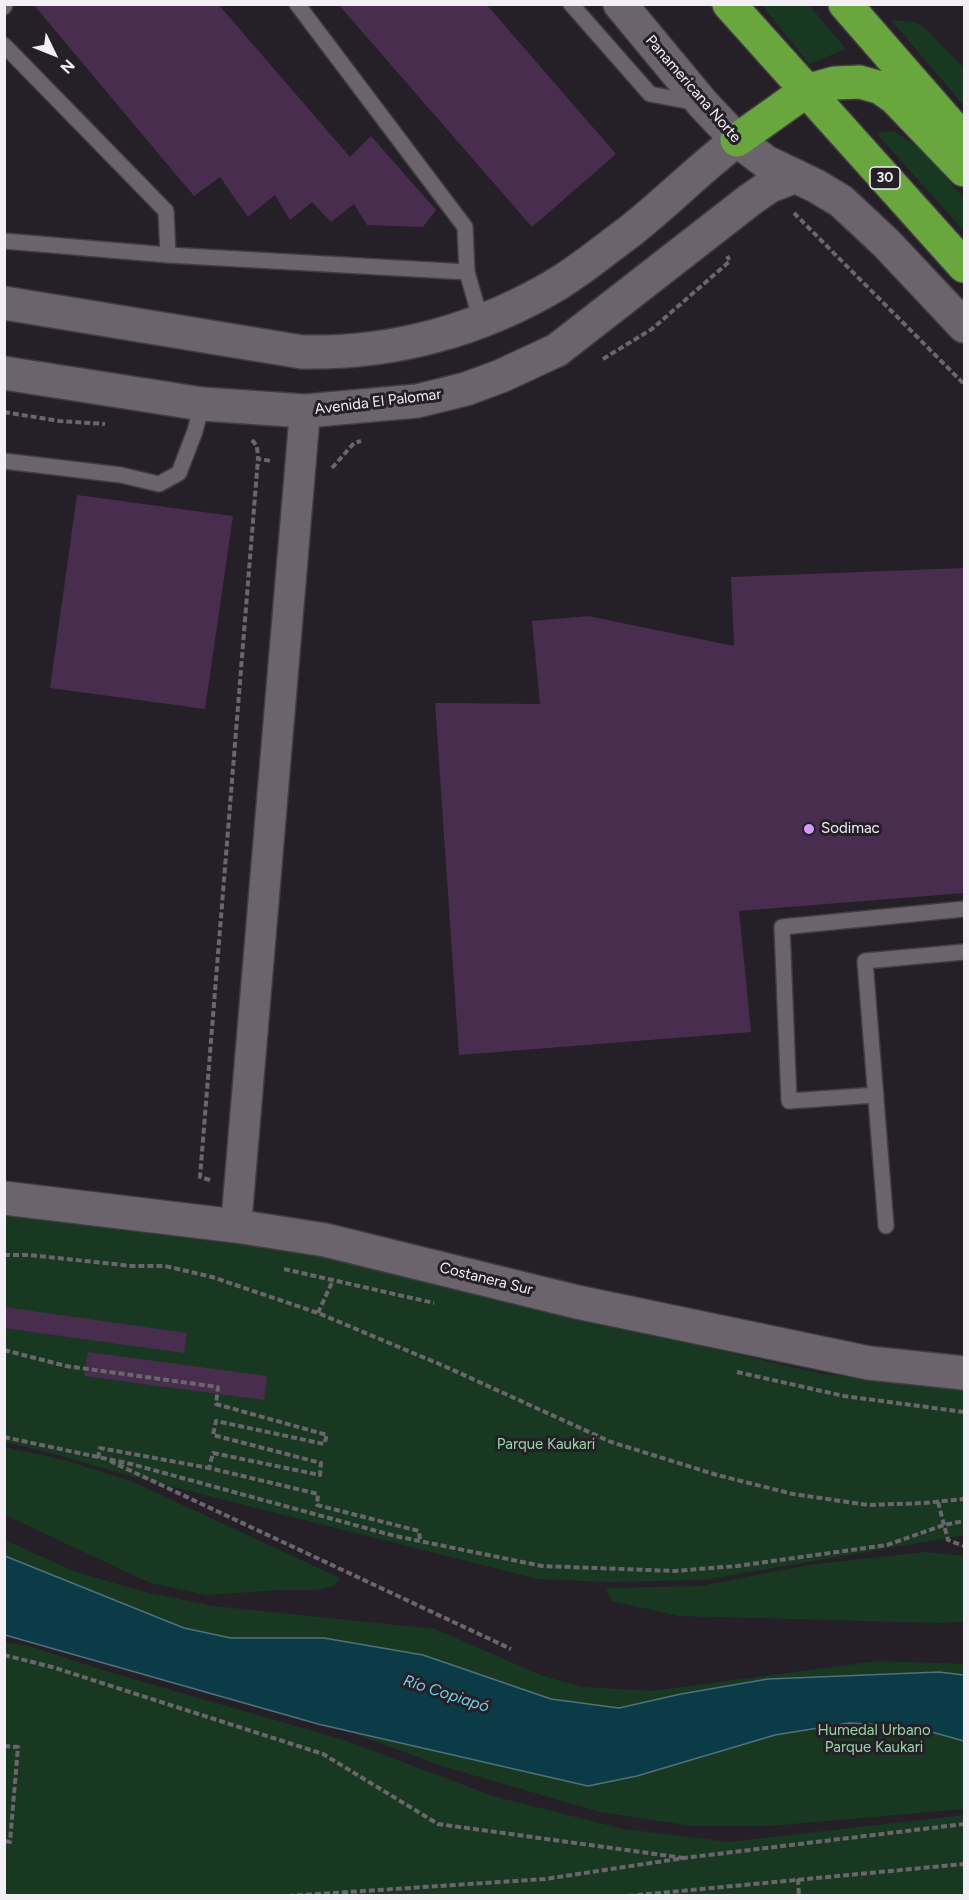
<!DOCTYPE html>
<html>
<head>
<meta charset="utf-8">
<style>
	body { margin:0 }
	#map { position:relative; width:969px; height:1900px; overflow:hidden; background:#252027; font-family:Figtree,sans-serif }
	canvas { display:block }
	.frame { position:absolute; inset:0; border:6px solid #f3f0f5; pointer-events:none }
	.north { position:absolute; left:24px; top:24px; width:60px; height:60px; -webkit-text-stroke:4px #252027; paint-order:stroke; rotate:133deg; font-size:16px; font-weight:700; line-height:24px; text-align:center; color:#f3f0f5 }
	.north::after { content:''; display:block; margin:auto; width:21px; height:27px; background:#f3f0f5; clip-path:polygon(50% 0,100% 100%,50% 72%,0 100%) }
</style>
</head>
<body>
<div id="map">
<canvas width="969" height="1900"></canvas>
<div class="frame"></div>
<div class="north">N</div>
</div>
<script>
const ctx = document.querySelector('canvas').getContext('2d');
ctx.lineJoin = 'round';
function fillPath(path, color) { ctx.fillStyle = color; ctx.fill(path, 'evenodd'); }
function trace(path, color, width, dash) { ctx.strokeStyle = color; ctx.lineWidth = width; ctx.lineCap = dash ? 'butt' : 'round'; ctx.setLineDash(dash || []); ctx.stroke(path); }
function write(font, color, halo, rows, align = 'center') {
  ctx.font = font + ' Figtree,sans-serif'; ctx.lineWidth = 6; ctx.setLineDash([]); ctx.textBaseline = 'middle'; ctx.strokeStyle = halo; ctx.fillStyle = color; for (const [text, x, y, turn = 0] of rows) {
    ctx.save(); ctx.translate(x, y); ctx.rotate((+turn || 0) * Math.PI / 180); ctx.textAlign = isNaN(turn) ? turn : align; if (halo) ctx.strokeText(text, 0, 0); ctx.fillText(text, 0, 0); ctx.restore();
  }
}
fillPath(new Path2D(`
	M762,5H809L846,49L809,64Z
	M891,20L914,22L924,27L964,68V106Z
	M894,131L922,150L964,198V231L876,133Z
	M4,1207L142,1216L822,1374L964,1387V1535L704,1580L608,1582L538,1579L137,1478L62,1456L5,1442Z
	M4,1447L64,1460L131,1481L340,1578L334,1586L315,1590H280L207,1595L150,1583L5,1515Z
	M5,1540L76,1572L145,1592L213,1606L435,1629L543,1676L583,1687L652,1691L877,1661L964,1664V1809L770,1826H692L600,1812L445,1767L309,1717L5,1631Z
	M925,1552L964,1556V1622L940,1623L679,1616L612,1601L606,1588L701,1586L808,1565Z
	M5,1642L29,1646L106,1671L347,1741L493,1796L623,1829L729,1842L964,1815V1895H5Z`), '#183821');
const water = new Path2D(`
	M5,1556L184,1628L231,1638H324L423,1655L551,1699L619,1708L681,1694L768,1679L939,1672L964,1675V1741L910,1726L849,1723L775,1735L637,1776L588,1786L318,1724L5,1635Z`);
fillPath(water, '#0b3b47');
trace(water, '#51717b', 1.5);
fillPath(new Path2D(`
	M33,4H218L350,157L371,136L436,210L423,227L367,225L354,204L331,222L312,202L290,220L275,195L248,217L220,177L194,196Z
	M338,4H486L616,154L532,227Z
	M77,495L233,516L205,709L50,688Z
	M964,568V893L739,911L751,1032L459,1055L435,703L540,704L532,621L588,616L734,646L731,577Z
	M4,1307L187,1333L184,1353L4,1328Z
	M88,1352L267,1376L264,1400L84,1376Z`), '#482d4e');
const lane = new Path2D(`
	M297,4L465,227L467,272
	M571,4L650,94L697,103
	M4,7L5,4
	M4,45L166,211L168,255
	M4,241L168,255L467,272L481,321
	M4,461L121,475L159,484L179,473L195,431L202,404
	M876,1095L789,1101L782,927L964,909
	M886,1226L865,961L964,952`);
const street = new Path2D(`
	M236,1226L305,411`);
const secondary = new Path2D(`
	M620,4L703,104L737,140L766,162L816,186L841,201L886,243L964,326
	M4,303L302,352C393,354 481,330 559,283C583,268 606,249 629,232C666,203 699,169 737,140
	M4,373L202,404L305,411L417,401L466,389L501,376L557,350L751,199L770,186L796,176
	M4,1198L236,1226L325,1240L577,1302L869,1363L964,1373`);
const highway = new Path2D(`
	M729,4L964,266
	M845,4L959,135
	M737,140L806,91L835,83L860,82L881,88L895,98L964,170`);
trace(lane, '#403c42', 18);
trace(street, '#403c42', 33);
trace(secondary, '#403c42', 36);
trace(highway, '#403c42', 36);
trace(new Path2D(`
	M794,213L964,384
	M603,359L652,329L730,261L727,256
	M4,412L59,421L105,424
	M252,440L257,446L258,459L272,461
	M332,468L354,443L361,441
	M210,1180L200,1177L258,459
	M4,1255H29L132,1266H165L212,1277L318,1313L444,1366L611,1442L717,1475L793,1494L868,1505L924,1503L964,1499
	M284,1269L434,1303
	M318,1313L333,1280
	M4,1350L66,1366L218,1387L216,1404L327,1435L324,1444L216,1421L213,1435L321,1463L320,1475L213,1453L209,1468L318,1494L317,1505L419,1531L420,1541
	M737,1372L844,1396L964,1412
	M4,1437L131,1464L395,1536L542,1566L675,1571L737,1566L887,1545L944,1525L964,1521
	M98,1458L100,1448L209,1468
	M110,1461L511,1649
	M938,1502L948,1540L964,1546
	M4,1655L52,1667L323,1754L438,1824L684,1858
	M4,1746L18,1747L10,1842L4,1841
	M798,1879L799,1896
	M288,1896L545,1879L684,1858L964,1824
	M628,1896L964,1864`), '#6a666c', 4, [6, 3]);
trace(lane, '#6b646d', 15);
trace(street, '#6b646d', 30);
trace(secondary, '#6b646d', 33);
trace(highway, '#69a73e', 33);
for (const [x, y, r, color] of [
	[809,829,6,"#d39cfc"]
]) { const dot = new Path2D(); dot.arc(x, y, r, 0, 2 * Math.PI); ctx.fillStyle = color; ctx.fill(dot); trace(dot, '#252027', 2); }
for (const [x, y, w] of [
	[885,178,30]
]) { const box = new Path2D(); box.roundRect(x - w / 2, y - 11, w, 22, 4.5); ctx.fillStyle = '#252027'; ctx.fill(box); trace(box, '#f3f0f5', 1.5); }
write('bold 14px', '#f3f0f5', null, [
	["30",885,178]
]);
write('15px', '#f3f0f5', '#252027', [
	["Panamericana Norte",693,89,49],
	["Avenida El Palomar",378,402,-7],
	["Costanera Sur",486,1279,14]
]);
write('15px', '#f3f0f5', '#252027', [
	["Sodimac",821,829]
], 'left');
write('15px', '#95d7a6', '#252027', [
	["Parque Kaukari",546,1445],
	["Humedal Urbano",874,1731],
	["Parque Kaukari",874,1748]
]);
write('italic 16px', '#70cee8', '#252027', [
	["Río Copiapó",446,1694,18]
]);
</script>
</body>
</html>
